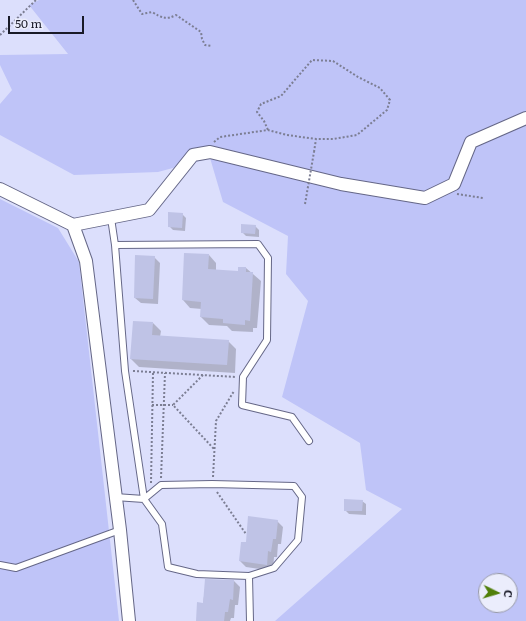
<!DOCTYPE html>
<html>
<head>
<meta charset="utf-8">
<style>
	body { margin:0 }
	#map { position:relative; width:526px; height:621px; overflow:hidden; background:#dcdffc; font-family:Literata,serif }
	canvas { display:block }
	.north { position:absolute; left:478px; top:573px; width:40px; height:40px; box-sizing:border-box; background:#ebedfc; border:1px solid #9799a7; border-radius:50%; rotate:95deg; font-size:11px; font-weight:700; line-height:16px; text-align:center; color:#191a27 }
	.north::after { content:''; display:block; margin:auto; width:14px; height:18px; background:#507f0a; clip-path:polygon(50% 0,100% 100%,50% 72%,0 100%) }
	.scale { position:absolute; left:8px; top:16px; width:76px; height:18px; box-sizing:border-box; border:2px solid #191a27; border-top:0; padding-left:5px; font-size:12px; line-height:14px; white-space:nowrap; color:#191a27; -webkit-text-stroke:3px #ebedfc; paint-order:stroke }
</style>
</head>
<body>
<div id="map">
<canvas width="526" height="621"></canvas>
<div class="north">С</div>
<div class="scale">50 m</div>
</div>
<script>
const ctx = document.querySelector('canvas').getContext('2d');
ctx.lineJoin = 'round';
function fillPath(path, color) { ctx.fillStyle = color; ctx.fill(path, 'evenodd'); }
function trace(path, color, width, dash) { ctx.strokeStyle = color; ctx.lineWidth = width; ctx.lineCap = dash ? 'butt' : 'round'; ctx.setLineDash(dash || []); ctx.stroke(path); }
fillPath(new Path2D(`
	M39,0H526V621H275L402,509L366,490L360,443L282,397L308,301L286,274L288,236L223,202L210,158L158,172L74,175L0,135V104L12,90L0,65V55L68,54L29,5ZM486,581H510V605H486Z
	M0,199L58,228L79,262L119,621H0Z`), '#bfc4f8');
fillPath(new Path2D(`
	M182,214L186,218L185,231L173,230L169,226Z
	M255,226L259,230V237L246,236L242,232Z
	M209,255L216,263V271L239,272V268H246L261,281L257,328H253V332L232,331L227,326L209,325L201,317L202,309L190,308L183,300Z
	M154,257L160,263L158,304L141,303L135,298Z
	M153,323L161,331L160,337L228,341L236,349L235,373L139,367L131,359Z
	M362,501L366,504V515L349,514L345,510Z
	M277,521L283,527L281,544H278L277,557H274L273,571L246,567L240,561L247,543Z
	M206,580L234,581L240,587L238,605H235L234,618H231L230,621H197L203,604Z`), '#0003');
fillPath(new Path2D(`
	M168,212L183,213L182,228L168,227Z
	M241,224L256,225L255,234L241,233Z
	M184,253L209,254L208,269L238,271V267H246V272H253L250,321L245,320V325L223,323V319L200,317L201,302L182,300Z
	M135,255L155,256L153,299L134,298Z
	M133,321L153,322L152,335L229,340L227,365L130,359Z
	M344,499L363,500L362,511H344Z
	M248,516L278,520L276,539H273L271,552L268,551L267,565L239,561L241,542H246Z
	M205,579L234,580L233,600L230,599L228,612H225L224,621H196L197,602L203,603Z`), '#bfc3e6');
const lane = new Path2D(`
	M111,218L115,245L125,371L144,499L115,497
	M115,245L258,244L268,258L267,340L243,377L242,405L292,417L309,441
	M212,484L294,486L302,497L298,540L274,568L249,576L197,574L168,567L162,524L144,499L161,485Z
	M0,565L16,568L120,530
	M249,576L250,621`);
const street = new Path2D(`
	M0,189L73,225L86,261L120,530L129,621
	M73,225L149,210L193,155L210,152L341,184L425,198L454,184L471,142L526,118`);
trace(lane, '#656787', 8);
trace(street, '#656787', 14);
trace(new Path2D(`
	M133,0L142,14L152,12C162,18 166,20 176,15L201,32L202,39L205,45L212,46
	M0,35L36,0
	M214,142L220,137L268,130L287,135L316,139H333L357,135L387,110L390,100L380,88L358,77L333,61L312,60L281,96L261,104L257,112L264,121L268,130
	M314,152L316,139
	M457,194L483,198
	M133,371L236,377
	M203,375L173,405L214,449
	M152,405H173
	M213,477L216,421L234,391
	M161,478L165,373
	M151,483L153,373
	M217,492L246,534`), '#7c7e93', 2, [2, 2]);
trace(lane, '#fff', 6);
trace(street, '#fff', 12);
trace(new Path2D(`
	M305,204L314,152`), '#7c7e93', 2, [2, 2]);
</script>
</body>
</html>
